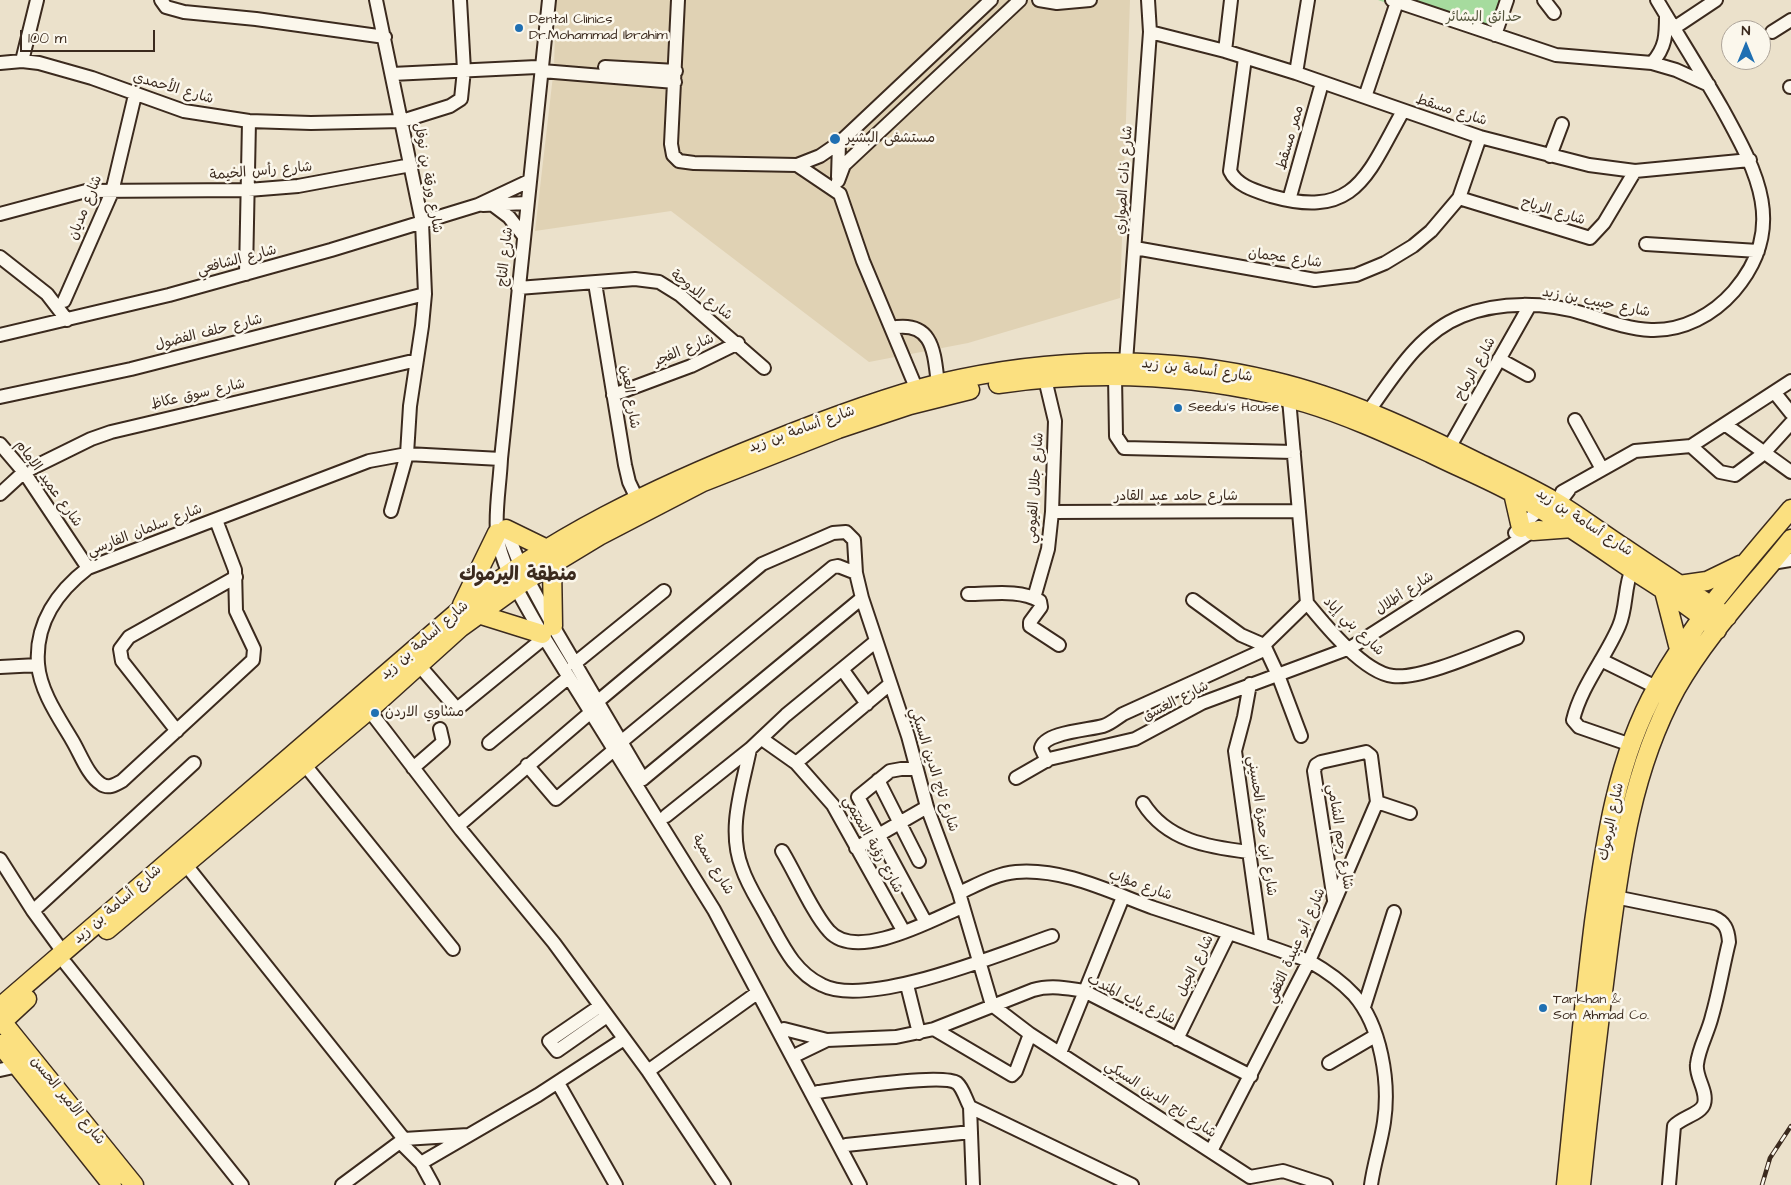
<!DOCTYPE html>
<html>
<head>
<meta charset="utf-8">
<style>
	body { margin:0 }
	#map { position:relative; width:1791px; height:1185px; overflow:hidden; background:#ebe1cb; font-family:"Architects Daughter",sans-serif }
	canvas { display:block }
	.north { position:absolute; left:1721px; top:20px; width:50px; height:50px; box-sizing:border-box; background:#fbf7ec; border:1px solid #aea59a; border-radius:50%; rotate:0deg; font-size:14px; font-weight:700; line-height:20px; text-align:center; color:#3b2a1e }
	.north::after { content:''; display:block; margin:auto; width:18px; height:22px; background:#1f6fb2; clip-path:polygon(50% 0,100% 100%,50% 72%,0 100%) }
	.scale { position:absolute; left:20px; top:30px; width:135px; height:22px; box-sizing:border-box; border:2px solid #3b2a1e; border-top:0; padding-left:6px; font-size:15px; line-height:18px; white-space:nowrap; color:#3b2a1e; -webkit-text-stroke:4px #fbf7ec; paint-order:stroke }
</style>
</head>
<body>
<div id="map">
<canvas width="1791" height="1185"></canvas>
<div class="north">N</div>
<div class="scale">100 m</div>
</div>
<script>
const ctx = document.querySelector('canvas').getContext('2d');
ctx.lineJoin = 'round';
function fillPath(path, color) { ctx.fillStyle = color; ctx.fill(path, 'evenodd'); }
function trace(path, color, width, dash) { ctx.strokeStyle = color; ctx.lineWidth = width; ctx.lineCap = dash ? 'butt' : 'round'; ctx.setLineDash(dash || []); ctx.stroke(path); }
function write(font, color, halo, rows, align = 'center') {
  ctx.font = font + ' "Architects Daughter","Playpen Sans Arabic",sans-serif'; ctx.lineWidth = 5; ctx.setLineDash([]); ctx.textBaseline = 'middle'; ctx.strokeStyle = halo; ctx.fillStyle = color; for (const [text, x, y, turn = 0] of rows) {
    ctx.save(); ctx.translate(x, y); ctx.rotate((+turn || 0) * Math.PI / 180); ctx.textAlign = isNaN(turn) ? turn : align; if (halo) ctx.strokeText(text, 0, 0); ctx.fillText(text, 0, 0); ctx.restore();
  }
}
fillPath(new Path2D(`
	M556,0H1130L1120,298L968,343L869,362L671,211L535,231L554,67Z`), '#e0d2b4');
fillPath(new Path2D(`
	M1378,0H1508L1497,41Z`), '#a6db9e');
const minor = new Path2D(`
	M161,0L166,7L184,12L256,19L385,37
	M376,0L422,222L425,294L422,326L410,406L407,454L391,511
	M549,0L501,459C500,483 495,509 497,533C500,566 526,605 542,634L714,910L860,1185
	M678,0L671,144L673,155L679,161L694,163L797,165L840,194L863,261L917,390
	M1039,0L1057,3L1090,0
	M1392,0L1556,55L1652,63L1676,70L1709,85
	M1544,0L1554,13
	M1674,28L1716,0
	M1150,32L1225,51L1296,73L1480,137L1589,165L1635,171L1750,160
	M1772,32L1791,20
	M1495,35L1507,0
	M1225,51L1231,0
	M1245,58L1230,171C1237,186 1256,191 1271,196C1356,220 1367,175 1403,111
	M22,61L37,0
	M0,63L22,61L39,63L92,78L184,111L249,121L311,123L402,121L450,106L461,99L464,70L460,0
	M1652,63C1666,47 1666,35 1666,15
	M605,67L676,71
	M1296,73L1308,0
	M392,74L537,67L542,71L675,82
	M1790,87H1791
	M1365,97L1397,2
	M839,143L991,0
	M1550,156L1562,124
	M797,165L820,156L839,143L838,177
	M838,181L844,165L1020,0
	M1459,198L1590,238L1604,223L1635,171
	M1289,200L1322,83
	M483,205L527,203
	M493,205L509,217L523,235
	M0,214L86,191L248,190L298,186L411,165
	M1646,244L1758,251
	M1135,248L1315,280L1356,275L1385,263L1413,246L1431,231L1459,198L1480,137
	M0,257L47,294L67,320
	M246,274L249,121
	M595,283L625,465L629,482L640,505
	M518,288L635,279L659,282L680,295L764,368
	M64,301L112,192L135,95
	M891,328C934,320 934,353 938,384
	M0,335L169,295L331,250L478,205L529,181
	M1499,359L1528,375
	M1126,362L1150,32L1148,0
	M1115,376L1116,436L1124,448L1294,452
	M1775,393L1791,413
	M613,395L691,366L738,343
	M0,397L131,369L425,294
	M1289,399L1307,603C1325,625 1364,673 1393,676C1422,680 1488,649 1517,638
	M1368,412C1394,376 1419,333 1462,316C1500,301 1546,302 1585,314C1607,321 1628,329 1651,330C1683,331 1713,315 1734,291C1788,228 1757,172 1723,110C1702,73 1679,37 1657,0
	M1575,420L1602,469
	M1726,425L1791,472
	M0,444L24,472L88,568
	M1691,446L1720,472L1735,475L1763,454L1791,423
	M1449,448L1530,305
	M1562,492L1635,451L1691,446L1791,381
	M0,494L24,472L91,439L111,432L417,360
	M1554,510L1569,490
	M1052,512L1299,511
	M216,520L235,570L236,611L254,649L253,660L122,781C115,785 108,789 101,784C88,776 80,753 72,740C59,718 40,691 38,664C35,623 58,591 88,568L369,461L407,454L501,459
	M505,527L520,565L553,626L643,779
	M1515,533L1546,503
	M1772,563L1791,560
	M968,594C992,594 1019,589 1040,601L1041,607L1030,622V626L1059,645
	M1034,598L1048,549L1052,512L1055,421L1045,379
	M1193,600L1241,635L1264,645L1307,603
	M1264,645L1278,675L1301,736
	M1601,660L1656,687
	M418,664L457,709L544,638
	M574,664L664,591
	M0,667L38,665
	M842,669L867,704
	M1250,684L1244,717L1235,751L1262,944
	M597,702L762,564L833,533L846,532L854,540L856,573L862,598L908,736L927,807L959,893L992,1005L1030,1034L1250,1177
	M369,710L461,830L554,943L648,1071L757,993
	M177,731L122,661L120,649L129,637L236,577
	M762,739L796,763L833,805L904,932
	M621,742L833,567L838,566L856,573
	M489,743L569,677
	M1631,745L1579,727L1573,720C1581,686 1606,657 1619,626C1627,608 1624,587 1632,569
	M750,749C742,789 727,829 742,868C748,886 759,902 768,919C782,944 794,972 822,985C868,1009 1002,953 1052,936
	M1047,761L1041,748C1045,732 1089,730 1103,726C1110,724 1117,718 1123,714L1266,649
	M796,763L890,684
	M305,765L453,949
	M527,765L556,799L615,749
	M413,768L443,742L440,729
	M916,769H901L890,771L858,797L926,923
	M1016,778L1049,759L1135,739L1202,703L1350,648L1539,527
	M643,779L862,598
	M878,780L919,861
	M1377,802L1410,813
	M1143,803C1167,841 1208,847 1249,852
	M666,816L750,749L786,715L875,642
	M458,826L591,712
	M856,848L927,807
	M782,851C795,872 813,914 829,931C856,962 932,920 962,907
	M0,859L33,911L63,952
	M186,865L404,1139
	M959,893C977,885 995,874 1016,872C1064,868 1110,892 1154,908C1206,925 1258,942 1309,961C1325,970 1341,981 1354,995C1381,1026 1390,1082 1384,1122C1381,1143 1374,1163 1371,1185
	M1615,897L1713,917C1725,922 1728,929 1729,942C1723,966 1719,992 1712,1016C1708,1033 1699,1047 1697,1064C1695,1077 1708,1091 1704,1104C1701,1114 1682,1117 1674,1126L1669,1185
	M33,911L194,763
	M66,964L242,1185
	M907,985L919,1033
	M600,1006L549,1041L557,1051L607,1016
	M1364,1007L1394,912
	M784,1029L827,1040L896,1037L934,1029L1033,990C1050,985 1067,988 1084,991L1251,1076
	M934,1029L1012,1075L1016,1071L1030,1034
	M1177,1039L1229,933
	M1060,1053L1123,897
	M798,1054L827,1040
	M1329,1063L1375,1036
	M0,1070L18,1066
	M648,1071L724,1185
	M558,1083L616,1185
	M818,1092C841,1089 942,1073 957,1083C963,1088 966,1100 970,1107L1132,1185
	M970,1107L973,1185
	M400,1142L421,1163L433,1185
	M846,1145L971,1132
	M1211,1151L1309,961L1377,802L1371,756L1366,752L1321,762L1316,765L1314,771L1334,900
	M421,1163L538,1095L624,1039
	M1250,1177L1283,1171L1326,1185
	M342,1185L404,1139L468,1135`);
const highway = new Path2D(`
	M998,384C1100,369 1207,375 1306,403C1349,416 1390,435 1430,453C1458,467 1488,479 1515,494C1552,515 1586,538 1621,562C1653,584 1688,603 1717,630
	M1513,493L1521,528
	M506,529L547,549
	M1533,531L1573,528
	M552,565L553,626
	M1679,585L1707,581L1740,565
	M1664,591L1679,649
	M462,605L497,533
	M478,614L542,634
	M107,930L369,710L460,628L528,579L599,536L703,482L838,429L910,405L970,390
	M0,1007L460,610C548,538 658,486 764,444C821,421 881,398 941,383C1048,358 1165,354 1273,381C1345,398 1413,430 1479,463C1504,475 1530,487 1554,501C1578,515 1600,532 1623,547C1658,571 1693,593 1727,617
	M0,1019L134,1185
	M0,1024L27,999
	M0,1044L112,1185
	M1566,1185C1575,1097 1583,1010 1594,922C1605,842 1617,758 1657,687C1693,622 1743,566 1791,509
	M1581,1185C1589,1107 1598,1029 1608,952C1620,861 1631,771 1676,689C1707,634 1752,588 1791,539`);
trace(minor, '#3b2a1e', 16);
trace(highway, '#3b2a1e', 21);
trace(minor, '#fbf7ec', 12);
trace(highway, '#fbe080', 18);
const rail = new Path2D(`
	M1762,1185L1770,1158L1791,1126`);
trace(rail, '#3b2a1e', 4.5);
trace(rail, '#fbf7ec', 2.5, [8]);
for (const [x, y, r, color] of [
	[519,28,5,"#1f6fb2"],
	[835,139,6,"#1f6fb2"],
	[1178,408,5,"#1f6fb2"],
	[375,713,5,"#1f6fb2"],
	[1543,1008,5,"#1f6fb2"]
]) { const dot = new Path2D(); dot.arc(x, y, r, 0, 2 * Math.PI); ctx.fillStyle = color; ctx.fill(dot); trace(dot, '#fbf7ec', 2); }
write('14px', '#56563e', '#fbf7ec', [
	["حدائق البشائر",1484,18]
]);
write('14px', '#3b2a1e', '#fbf7ec', [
	["Dental Clinics",529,20],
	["Dr.Mohammad Ibrahim",529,36],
	["مستشفى البشير",846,139],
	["Seedu's House",1188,408],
	["مشاوي الاردن",385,713],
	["Tarkhan &",1553,1000],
	["Son Ahmad Co.",1553,1016]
], 'left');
write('14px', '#3b2a1e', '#fbf7ec', [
	["شارع الأحمدي",173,89,16],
	["شارع مسقط",1451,111,18],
	["ممر مسقط",1291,138,-74],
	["شارع رأس الخيمة",261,172,-5],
	["شارع ورقة بن نوفل",427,178,80],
	["شارع ذات الصواري",1125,180,-86],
	["شارع مديان",86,208,-68],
	["شارع الرياح",1553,212,17],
	["شارع التاج",506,257,-84],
	["شارع عجمان",1285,259,8],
	["شارع الشافعي",237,261,-15],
	["شارع الدوحة",701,296,37],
	["شارع حبيب بن زيد",1596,303,11],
	["شارع حلف الفضول",209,333,-14],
	["شارع الفجر",684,351,-23],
	["شارع الرماح",1476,369,-61],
	["شارع أسامة بن زيد",1197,371,7],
	["شارع سوق عكاظ",198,395,-13],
	["شارع العين",629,397,81],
	["شارع أسامة بن زيد",802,430,-20],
	["شارع عميد الإمام",48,484,54],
	["شارع جلال الفيومي",1036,488,-86],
	["شارع حامد عبد القادر",1176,497],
	["شارع أسامة بن زيد",1584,523,33],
	["شارع سلمان الفارسي",145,531,-21],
	["شارع أطلال",1405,594,-33],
	["شارع بني إياد",1353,627,44],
	["شارع أسامة بن زيد",425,641,-41],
	["شارع الغسق",1176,702,-27],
	["شارع تاج الدين السبكي",933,770,72],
	["شارع اليرموك",1612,822,-78],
	["شارع ابن حمزة الحسيني",1261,826,82],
	["شارع رجم الشامي",1339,837,81],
	["شارع رؤبة التميمي",872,845,61],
	["شارع سمية",712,865,59],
	["شارع مؤاب",1140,886,20],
	["شارع أسامة بن زيد",118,905,-41],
	["شارع أبو عبيدة الثقفي",1297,946,-66],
	["شارع الجبل",1196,966,-64],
	["شارع باب المندب",1131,1000,26],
	["شارع تاج الدين السبكي",1160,1100,33],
	["شارع الأمير الحسن",67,1101,51]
]);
write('bold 19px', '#3b2a1e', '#fbf7ec', [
	["منطقة اليرموك",518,576]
]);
</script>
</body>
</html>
